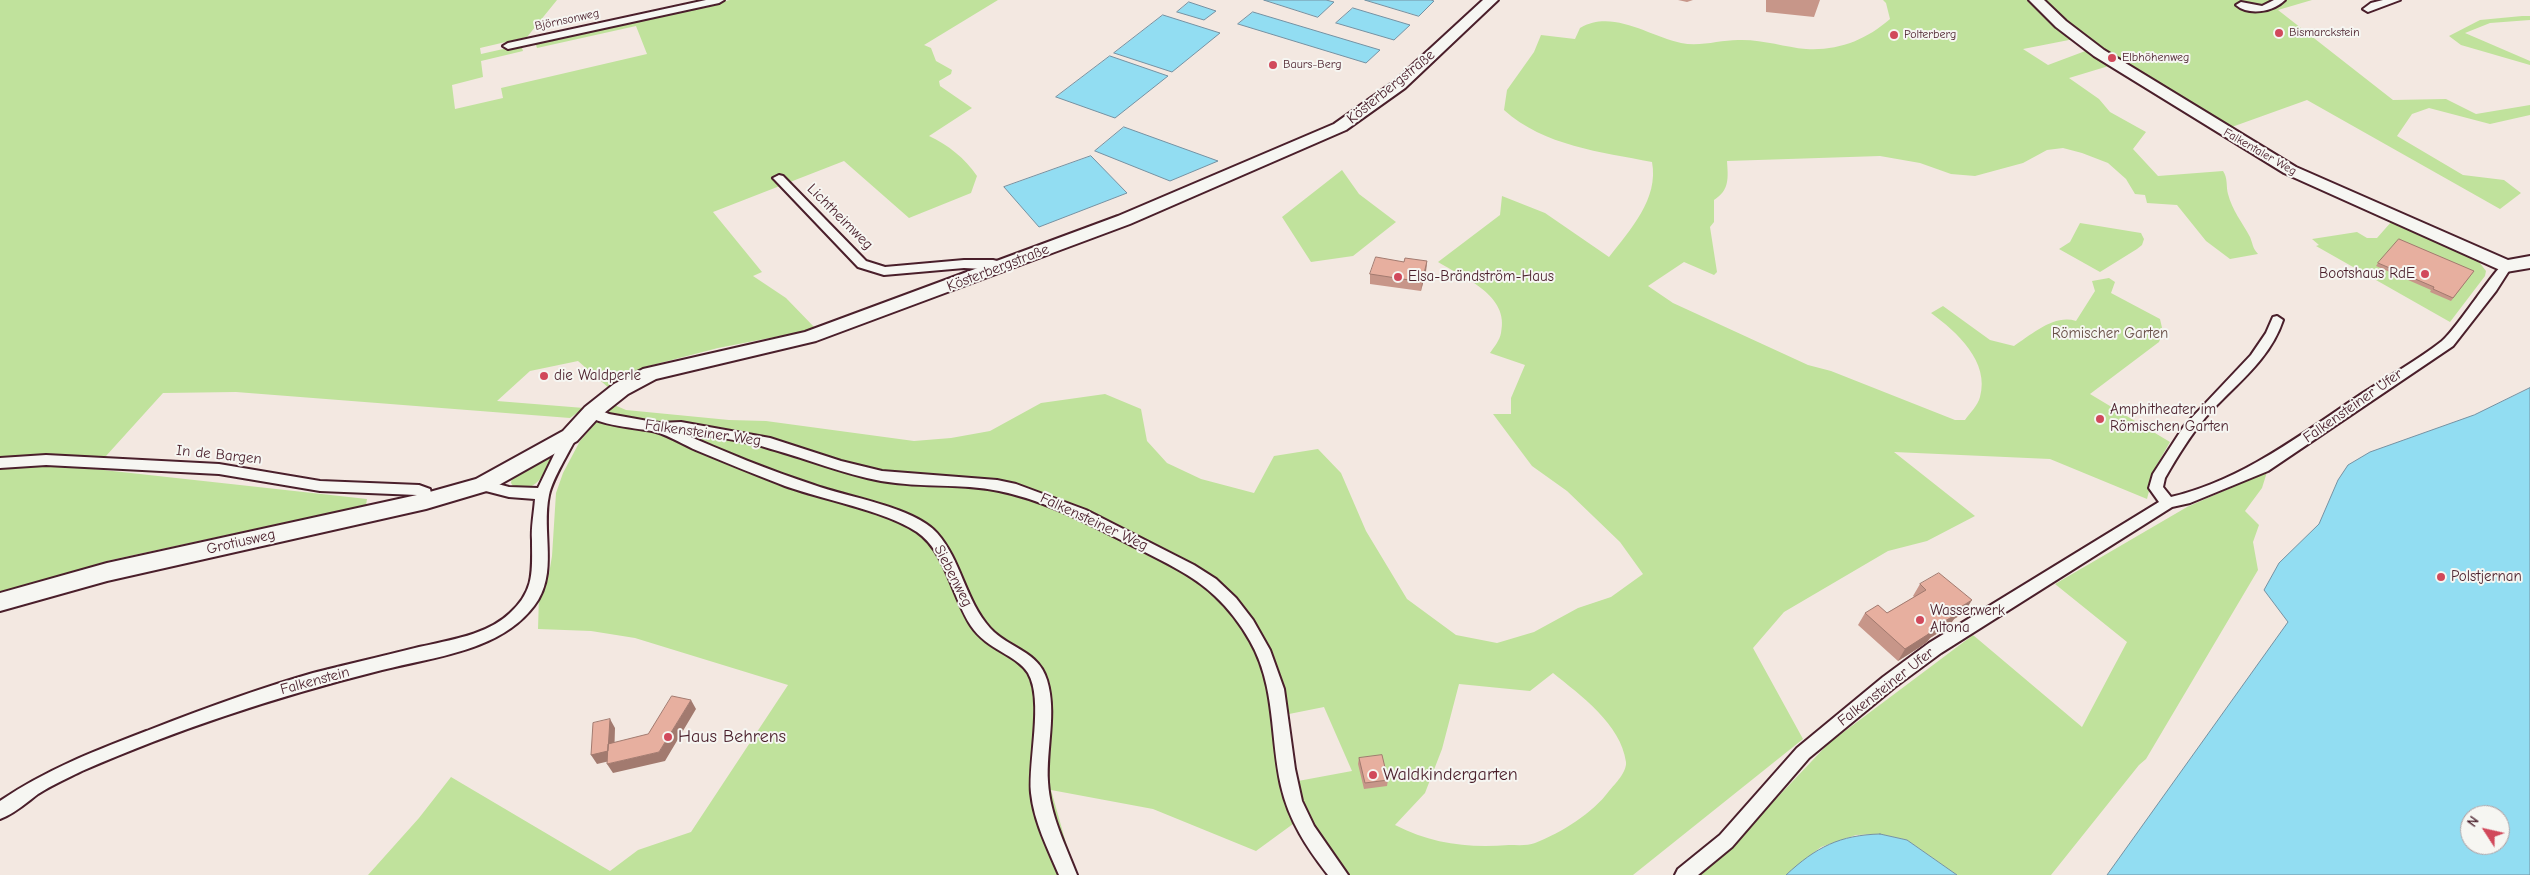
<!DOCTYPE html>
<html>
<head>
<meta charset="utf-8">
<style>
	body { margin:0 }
	#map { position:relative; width:2530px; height:875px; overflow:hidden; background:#f3e8e1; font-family:"Comic Neue",sans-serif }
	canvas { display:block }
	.north { position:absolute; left:2460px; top:805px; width:50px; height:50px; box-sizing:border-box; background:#f6f6f2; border:1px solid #b1a0a2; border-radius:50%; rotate:305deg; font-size:14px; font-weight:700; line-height:20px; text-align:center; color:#4a1f2b }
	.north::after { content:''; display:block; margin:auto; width:18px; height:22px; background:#d1495b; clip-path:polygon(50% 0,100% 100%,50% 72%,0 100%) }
</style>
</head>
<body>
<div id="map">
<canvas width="2530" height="875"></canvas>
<div class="north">N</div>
</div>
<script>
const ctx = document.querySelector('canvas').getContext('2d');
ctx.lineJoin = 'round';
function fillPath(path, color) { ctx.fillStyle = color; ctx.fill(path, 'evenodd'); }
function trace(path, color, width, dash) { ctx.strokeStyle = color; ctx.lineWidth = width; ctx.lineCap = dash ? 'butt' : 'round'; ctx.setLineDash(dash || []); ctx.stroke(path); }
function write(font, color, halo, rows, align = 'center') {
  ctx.font = font + ' "Comic Neue",sans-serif'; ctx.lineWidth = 4; ctx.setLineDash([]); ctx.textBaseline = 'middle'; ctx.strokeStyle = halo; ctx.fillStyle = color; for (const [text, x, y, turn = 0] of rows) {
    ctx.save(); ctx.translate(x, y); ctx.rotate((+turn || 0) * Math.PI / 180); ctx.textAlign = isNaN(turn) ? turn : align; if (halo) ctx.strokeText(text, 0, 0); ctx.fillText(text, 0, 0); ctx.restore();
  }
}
fillPath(new Path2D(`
	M0,0H557L527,37L480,48L481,54L521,45L523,51L481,61L483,77L452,85L455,109L503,98L501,88L647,54L636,26L537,48L535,42L730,0H998L924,45L931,48L936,61L952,70L951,74L939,81L940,86L972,108L929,136C948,145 965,158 977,176L971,193L909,218L844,161L713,212L762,272L753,276L786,298L816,329L718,348L641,368L610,389L578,361L530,371L497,401L584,408L570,418L236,392L163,393L106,456L0,462Z
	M1883,0H2312L2278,10L2393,100L2446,99L2476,114L2530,105V115L2490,124L2429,108L2412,114L2397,136L2463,175L2504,180L2521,193L2500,209L2307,100L2229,128L2112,65L2069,78L2099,99L2110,112L2146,132L2133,149L2158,176L2223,171C2228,178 2226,187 2228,194C2232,210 2242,222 2250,237C2253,244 2252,247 2258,254L2230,259L2206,241L2177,205L2147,203L2145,195L2135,194L2126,179L2108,163L2082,153L2063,148L2047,150L2023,163L1975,176L1951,174L1920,163L1880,156L1727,161C1728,177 1730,190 1714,200V222L1710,227L1717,272L1714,275L1684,262L1648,286L1673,303L1808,365L1831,371L1955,420H1965C1970,413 1978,405 1980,397C1990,362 1957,332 1931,313L1943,306L1990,340L2014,346C2031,335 2054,314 2076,321L2095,291L2092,281L2109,278L2115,282L2111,293L2160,319L2163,332L2159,342L2090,394L2170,442L2155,468L2147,499L2050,459L1894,452L1975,516L1927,541L1888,551L1784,612L1753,648L1803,739L1633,875H1349L1322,839L1308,813L1256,851L1153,809L1051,790L1075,875H368L419,818L451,777L610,871L638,850L691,832L788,685L635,638L591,631L538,629L539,596L549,574L552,556L556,493L563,473L580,441L612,404L626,410L729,420L766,421L914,441L951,438L990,431L1041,403L1105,394L1141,409L1147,441L1167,463L1201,479L1254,493L1274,456L1318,449L1341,473L1366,531L1407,599L1456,635L1497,643L1534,632L1578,608L1611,597L1643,574L1620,542L1567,491L1532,466L1493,414H1511V398L1525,365L1490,353C1494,347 1500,340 1501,333C1510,295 1464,278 1438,262L1500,215L1502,196L1545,213L1609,257C1630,230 1659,199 1652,162C1601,152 1544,146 1504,110L1507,90L1534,52L1541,35L1575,39L1580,28C1613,9 1648,36 1681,43C1700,47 1720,40 1738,40C1762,39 1784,47 1806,49C1838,51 1866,40 1890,19L1886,3ZM2074,39L2088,50L2048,65L2023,49ZM1553,673C1580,695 1621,724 1626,762C1627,772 1615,784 1609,791C1593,813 1561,833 1535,843C1528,846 1517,845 1509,845C1467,848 1432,844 1395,825L1425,793L1442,749L1459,684L1530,691ZM1324,707L1352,771L1298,781L1284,715Z
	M2522,16H2530V20L2490,23L2465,33L2530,61V65L2461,45L2449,36L2480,20Z
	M1342,170L1359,194L1396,222L1353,256L1311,262L1282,217Z
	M2392,221L2476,258L2486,271L2485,276L2450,322L2316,246L2319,245L2312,239L2357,232L2367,238H2377Z
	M2080,223L2141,233L2144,239L2142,245L2137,249L2100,272L2059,249L2070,242Z
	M550,454L554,457C546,471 534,497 513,486L511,483L512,478Z
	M58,465L367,499L366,505L111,560L0,593V469Z
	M2267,472L2262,488L2245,511L2259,525L2253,542L2258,570L2146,759L2139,765L2051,875H1957L1907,840L1880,834L1856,835L1821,847L1786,875H1689L1734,843L1829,743L1973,635L2082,727L2127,642L2055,584L2187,507Z`), '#c0e29c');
const water = new Path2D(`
	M1264,0H1326L1334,2L1318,17Z
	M1365,0H1431L1434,1L1419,16Z
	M1189,2L1216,11L1204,20L1177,12Z
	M1353,8L1410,25L1394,40L1336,23Z
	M1253,12L1380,50L1366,63L1238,24Z
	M1163,15L1220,33L1172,72L1114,53Z
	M1110,56L1168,76L1115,118L1056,97Z
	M1124,127L1218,161L1170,181L1095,151Z
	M1091,156L1127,193L1039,227L1004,187Z
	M2530,388V875H2107L2288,622L2264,590L2279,563L2319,524L2338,480L2348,465L2370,452L2474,415ZM2470,815H2500V845H2470Z
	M1880,834L1907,840L1957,875H1786C1816,847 1840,835 1880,834Z`);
fillPath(water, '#92ddf2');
trace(water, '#7591a2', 1);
const street = new Path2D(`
	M706,0H724L719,3L508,49L503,46L508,43Z
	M2274,0H2285C2273,12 2249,16 2236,5L2241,2L2262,6Z
	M2383,0H2400L2368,12L2363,9L2371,3Z
	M779,175L783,176L866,261L885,267L964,260H993L1006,263L1008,266L1002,270L964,268L884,275L858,267L775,180L773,178Z
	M2506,262L2512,266L2496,291L2453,346L2268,471L2190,503L2172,507L1941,653L1895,687L1809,758L1732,847L1698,875H1675L1678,869L1720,835L1797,748L1883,677L1929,643L2159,502L2149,488L2153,474L2184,426L2251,355L2266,333L2273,317L2277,316L2283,320C2269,362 2233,386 2205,418C2190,436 2177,457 2165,478L2163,487L2171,497C2243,480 2303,433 2363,393C2389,376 2418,360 2442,341C2457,329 2497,265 2506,262Z
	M592,407L609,414L659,423L681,422L770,438L841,461L882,471L997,480L1016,484L1086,510L1194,565L1216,579L1236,598L1253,620L1270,650L1284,689L1295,769L1302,801L1314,826L1348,875H1328C1307,848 1289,821 1281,786C1270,738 1276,686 1250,641C1241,625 1229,609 1215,596C1193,575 1164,562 1137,548C1093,526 1048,501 999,491C961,483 920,488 881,481C843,474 808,459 771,449C743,440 710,436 680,432C724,452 769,470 814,485C847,497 914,507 937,533C961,560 965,600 990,628C1009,649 1038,650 1047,680C1057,713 1046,748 1048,782C1050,815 1065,844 1077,875H1059C1048,849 1034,822 1031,793C1028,761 1044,700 1028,673C1017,655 987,650 971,626C952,597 946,552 917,532C883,510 824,500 785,486C756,475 727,463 698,451C684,445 670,436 656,432C641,428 593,426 585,412Z
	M570,431L577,436C569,453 553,477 549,495C541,532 559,574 534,606C500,651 434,657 382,670C279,696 180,728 82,771C68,778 52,785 38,794C26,803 14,814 0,819V801C47,769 97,750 149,730C203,709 257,689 313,673C348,664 384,656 419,647C450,640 487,635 510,613C535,590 532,571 532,540C531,527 534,513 535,499L509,497L478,489L476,485L478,481L483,480L509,487L538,488L563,436Z
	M46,455L219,464L320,481L419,485L430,489L433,501L431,505H421L417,495L320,491L219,474L46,465L0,468V458Z`);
const secondary = new Path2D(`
	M1483,0H1498L1405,88L1346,130L1130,224L816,341L656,379L628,394L599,417L577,441L490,490L426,509L107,581L0,611V593L107,563L426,493L476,479L563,431L585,407L614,384L643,369L805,332L1118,216L1334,124L1395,81Z
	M2029,0H2044L2066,21L2104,50L2296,167L2508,260L2530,256V268L2506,272L2500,270L2284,173L2094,56L2056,27Z`);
trace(street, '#4a1f2b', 4);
trace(secondary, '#4a1f2b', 4);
fillPath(street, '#f6f6f2');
fillPath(secondary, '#f6f6f2');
fillPath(new Path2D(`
	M1678,0H1693L1687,2Z
	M1766,0H1820L1814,17L1766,12Z
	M1427,261L1426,271L1421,291L1370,284V274L1404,262Z
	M2378,263L2474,271L2451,301L2430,292L2431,290L2376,266Z
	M1920,584L1964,613L1954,619L1949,626L1930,638L1927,642L1920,647L1898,661L1858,625L1865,613H1887L1914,597L1913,596Z
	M1359,758L1388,780L1387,786L1364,789L1358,764Z`), '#c79689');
fillPath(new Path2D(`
	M1427,261L1426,271L1421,291L1422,282Z
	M1972,600L1964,613L1954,619L1949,626L1930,638L1927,642L1920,647L1898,661L1905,649L1933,628L1954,611Z
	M691,700L696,709L665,761L613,773L607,764L659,752Z
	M610,719L615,728L614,760L597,764L591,755Z`), '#a27a6f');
const building = new Path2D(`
	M2399,239L2474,271L2453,298L2433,289L2434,287L2378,263Z
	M1376,257L1404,262L1405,258L1427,261L1422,282L1370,274Z
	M1939,573L1972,600L1954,611L1957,614L1933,628L1934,630L1927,635L1905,649L1865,613L1878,605L1887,613L1926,590L1920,584Z
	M672,696L691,700L659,752L607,764L608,744L648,734Z
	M610,719L608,751L591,755L593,723Z
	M1382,755L1388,780L1365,783L1359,758Z`);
fillPath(building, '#e7af9f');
trace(building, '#a27a6f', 1);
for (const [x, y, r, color] of [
	[2279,33,5,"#d1495b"],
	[1894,35,5,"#d1495b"],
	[2112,58,5,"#d1495b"],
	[1273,65,5,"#d1495b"],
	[2425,274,5,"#d1495b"],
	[1398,277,5,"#d1495b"],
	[544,376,5,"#d1495b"],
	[2100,419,5,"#d1495b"],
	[2441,577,5,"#d1495b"],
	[1920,620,5,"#d1495b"],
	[668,737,5,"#d1495b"],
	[1373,775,5,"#d1495b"]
]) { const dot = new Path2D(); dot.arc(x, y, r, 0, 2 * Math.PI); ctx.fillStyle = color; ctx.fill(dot); trace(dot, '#f6f6f2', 2); }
write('12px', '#4a1f2b', '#f6f6f2', [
	["Björnsonweg",567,20,-12],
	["Falkentaler Weg",2260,152,30]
]);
write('12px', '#4a1f2b', '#f6f6f2', [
	["Bismarckstein",2289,33],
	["Polterberg",1904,35],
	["Elbhöhenweg",2122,58],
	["Baurs-Berg",1283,65]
], 'left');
write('15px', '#4a1f2b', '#f6f6f2', [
	["Kösterbergstraße",1391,87,-39],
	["Lichtheimweg",840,217,45],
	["Kösterbergstraße",998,268,-21],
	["Falkensteiner Ufer",2353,406,-35],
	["Falkensteiner Weg",703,433,8],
	["In de Bargen",219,455,6],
	["Falkensteiner Weg",1094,522,25],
	["Grotiusweg",241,542,-13],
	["Siebenweg",953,576,63],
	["Falkenstein",315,681,-15],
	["Falkensteiner Ufer",1886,687,-38]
]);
write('15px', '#4a1f2b', '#f6f6f2', [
	["Bootshaus RdE",2415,274,"right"],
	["Elsa-Brändström-Haus",1408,277],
	["die Waldperle",554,376],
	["Amphitheater im",2110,410],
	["Römischen Garten",2110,427],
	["Polstjernan",2451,577],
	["Wasserwerk",1930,611],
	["Altona",1930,628]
], 'left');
write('15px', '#685047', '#f6f6f2', [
	["Römischer Garten",2110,334]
]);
write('18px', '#4a1f2b', '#f6f6f2', [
	["Haus Behrens",678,737],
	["Waldkindergarten",1383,775]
], 'left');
</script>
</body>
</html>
